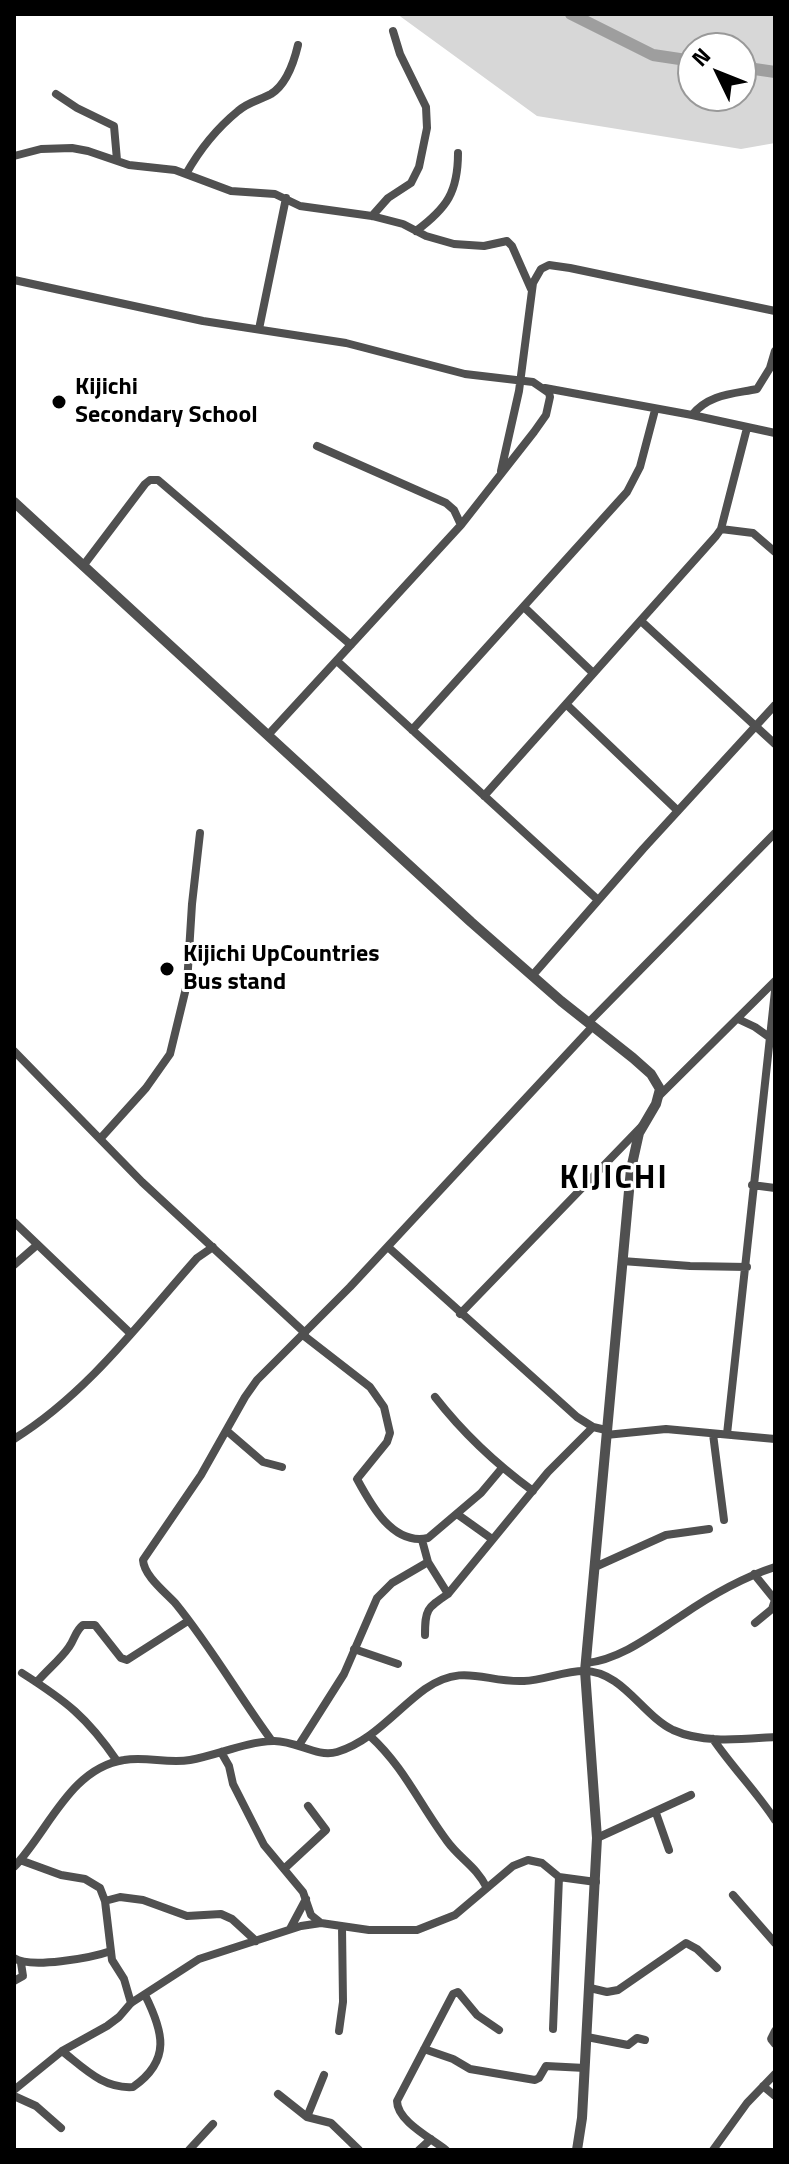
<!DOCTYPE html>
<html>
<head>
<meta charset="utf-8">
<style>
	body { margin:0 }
	#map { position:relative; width:789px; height:2164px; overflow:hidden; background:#fff; font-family:"Titillium Web",sans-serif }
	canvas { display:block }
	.frame { position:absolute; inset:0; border:16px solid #000; pointer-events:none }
	.north { position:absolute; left:677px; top:32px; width:80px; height:80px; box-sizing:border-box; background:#fff; border:2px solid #999; border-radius:50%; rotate:313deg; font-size:22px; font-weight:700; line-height:32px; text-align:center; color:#000 }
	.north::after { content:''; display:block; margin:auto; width:28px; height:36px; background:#000; clip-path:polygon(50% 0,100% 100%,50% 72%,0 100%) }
</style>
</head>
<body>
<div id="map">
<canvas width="789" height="2164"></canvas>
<div class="frame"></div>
<div class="north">N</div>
</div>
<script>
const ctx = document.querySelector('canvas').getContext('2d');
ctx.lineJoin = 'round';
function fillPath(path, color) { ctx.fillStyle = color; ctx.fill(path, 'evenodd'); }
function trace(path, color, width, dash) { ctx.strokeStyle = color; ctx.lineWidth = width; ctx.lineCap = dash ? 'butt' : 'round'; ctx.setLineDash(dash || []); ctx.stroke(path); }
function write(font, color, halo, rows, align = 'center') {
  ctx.font = font + ' "Titillium Web",sans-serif'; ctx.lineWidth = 6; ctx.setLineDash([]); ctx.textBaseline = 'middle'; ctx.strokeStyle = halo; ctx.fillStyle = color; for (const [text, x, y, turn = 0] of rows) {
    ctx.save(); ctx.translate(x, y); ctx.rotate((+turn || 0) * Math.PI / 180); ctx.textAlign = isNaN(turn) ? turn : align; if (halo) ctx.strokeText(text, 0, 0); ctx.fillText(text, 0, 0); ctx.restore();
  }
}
fillPath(new Path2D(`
	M397,14H775V143L741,149L537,116ZM693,48H741V96H693Z`), '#d7d7d7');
trace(new Path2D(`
	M571,14L653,55L693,61
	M741,67L775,72`), '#9e9e9e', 12);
trace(new Path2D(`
	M56,94L77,108L114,126L117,160
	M14,156L41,149L72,148L88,151L129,165L175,170L231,191L275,194L300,206L372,216L403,224L426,236L454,244L484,246L507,241L512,246L531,289
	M186,174C200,149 216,129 238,111C248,102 260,100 271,94C287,84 294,62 298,45
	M372,216L388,198L411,183L419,167L427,128L426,107L400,54L393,31
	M416,231C447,208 458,192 458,153
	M14,280L203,321L346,343L465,374L533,382L549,393L550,397L546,415L534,432L461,525L268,735
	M259,329L286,198
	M545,388L692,415L775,433
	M692,415C709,394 733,394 757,389L770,368L775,351
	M317,446L446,503L454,510L461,525
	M501,471L519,391L533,283L541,269L549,265L570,268L775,311
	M721,529L753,533L775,552
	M83,566L145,484L150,480H158L351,645
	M524,607L592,672
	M641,621L775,744
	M337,661L598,900
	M567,705L678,811
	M412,730L627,492L640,467L655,410
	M484,796L716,536L721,529L747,428
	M532,976L643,849L775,705
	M738,1019L755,1027L769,1037
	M588,1023L775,833
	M14,1051L142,1182L305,1333
	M659,1096L775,981
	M100,1139L146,1088L170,1054L187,984L192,904L200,833
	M752,1185L775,1188
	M14,1222L130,1333
	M388,1247L577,1417L593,1427L606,1430
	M622,1261L690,1266L747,1267
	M14,1265L37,1245
	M460,1314L642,1126
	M303,1335L370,1387L384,1407L390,1433L387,1442L357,1479C371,1505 393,1546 428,1538L481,1493L502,1468
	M435,1397C463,1433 496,1464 533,1491
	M227,1431L263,1462L282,1467
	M713,1434L724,1520
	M727,1434L775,991
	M606,1435L666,1429L775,1439
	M14,1439C87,1394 141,1321 197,1258L213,1247
	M457,1514L492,1539
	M422,1540L428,1562L448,1594
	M595,1567L666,1535L709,1529
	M754,1574L775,1600L772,1609L755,1623
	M425,1635C425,1609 427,1608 448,1594L548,1472L593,1427
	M354,1649L398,1664
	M586,1663C620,1660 653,1634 681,1616C710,1596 741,1578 775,1567
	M22,1673C66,1701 87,1717 117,1761
	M37,1682C47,1670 60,1660 69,1647C75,1639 75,1631 83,1625H95L121,1658L127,1660L188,1621
	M370,1736C404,1767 420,1805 447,1841C460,1859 476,1866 487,1888
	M713,1739C732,1767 756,1791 775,1820
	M272,1741C239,1696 211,1647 176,1604C165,1592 144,1576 143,1560L201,1475L245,1397L257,1380L350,1287L592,1027
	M299,1745L344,1674L377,1598L392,1583L428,1562
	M221,1752L229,1766L233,1784L264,1845L303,1892L311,1915L321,1923
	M656,1813L669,1850
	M597,1838L691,1795
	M20,1860L61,1875L85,1879L100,1888L105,1901L112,1960L124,1979L131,2003
	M14,1867C48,1832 70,1768 124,1760C146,1756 168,1764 190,1760C218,1755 245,1742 273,1741C296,1740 316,1758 337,1752C373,1741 396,1710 425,1689C464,1662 485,1683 524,1681C544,1680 564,1671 584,1671C622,1671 642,1715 673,1730C704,1744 742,1739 775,1737
	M285,1868L326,1830L308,1806
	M733,1895L775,1943
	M105,1901L120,1897L143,1900L187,1916L221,1914L232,1919L256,1941
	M290,1929L306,1899
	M14,1958C30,1969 91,1958 111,1951
	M14,1981L23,1976L21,1963
	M590,1988L607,1992L618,1990L686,1943L697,1949L717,1968
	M553,2029L559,1877
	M339,2031L343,2002L342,1927
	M775,2031L771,2039L775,2044
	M587,2037L628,2045L637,2038L645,2040
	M424,2049L453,2059L470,2069L535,2080L539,2078L546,2066L585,2068
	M62,2051C84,2068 103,2089 133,2087C172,2060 163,2031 145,1995
	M763,2086L775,2096
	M14,2090L62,2051L107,2026L119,2017L131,2003L199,1959L301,1926L321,1923L369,1930H417L455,1915L513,1866L528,1860L542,1863L559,1877L596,1882
	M278,2094L307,2117L331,2123L359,2150
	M14,2096L36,2106L61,2128
	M307,2117L324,2075
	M189,2150L213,2124
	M419,2150L431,2139
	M446,2150C431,2138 397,2121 397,2101L453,1994L458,1992L477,2015L499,2030
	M713,2150L747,2103L775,2074`), '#505050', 8);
trace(new Path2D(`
	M14,502L471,922L561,1001L633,1058L651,1074L660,1089L656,1104L639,1133L631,1169L585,1671L597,1838L582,2118L577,2150`), '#505050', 10);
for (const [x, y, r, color] of [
	[59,402,8,"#000"],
	[167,969,8,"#000"]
]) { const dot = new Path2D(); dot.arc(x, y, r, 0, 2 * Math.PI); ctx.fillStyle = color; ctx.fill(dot); trace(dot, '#fff', 3); }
write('bold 24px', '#000', '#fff', [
	["Kijichi",75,388],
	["Secondary School",75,416],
	["Kijichi UpCountries",183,955],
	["Bus stand",183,983]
], 'left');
ctx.letterSpacing = '2px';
write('bold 32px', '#000', '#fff', [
	["KIJICHI",614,1180]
]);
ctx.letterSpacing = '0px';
</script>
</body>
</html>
